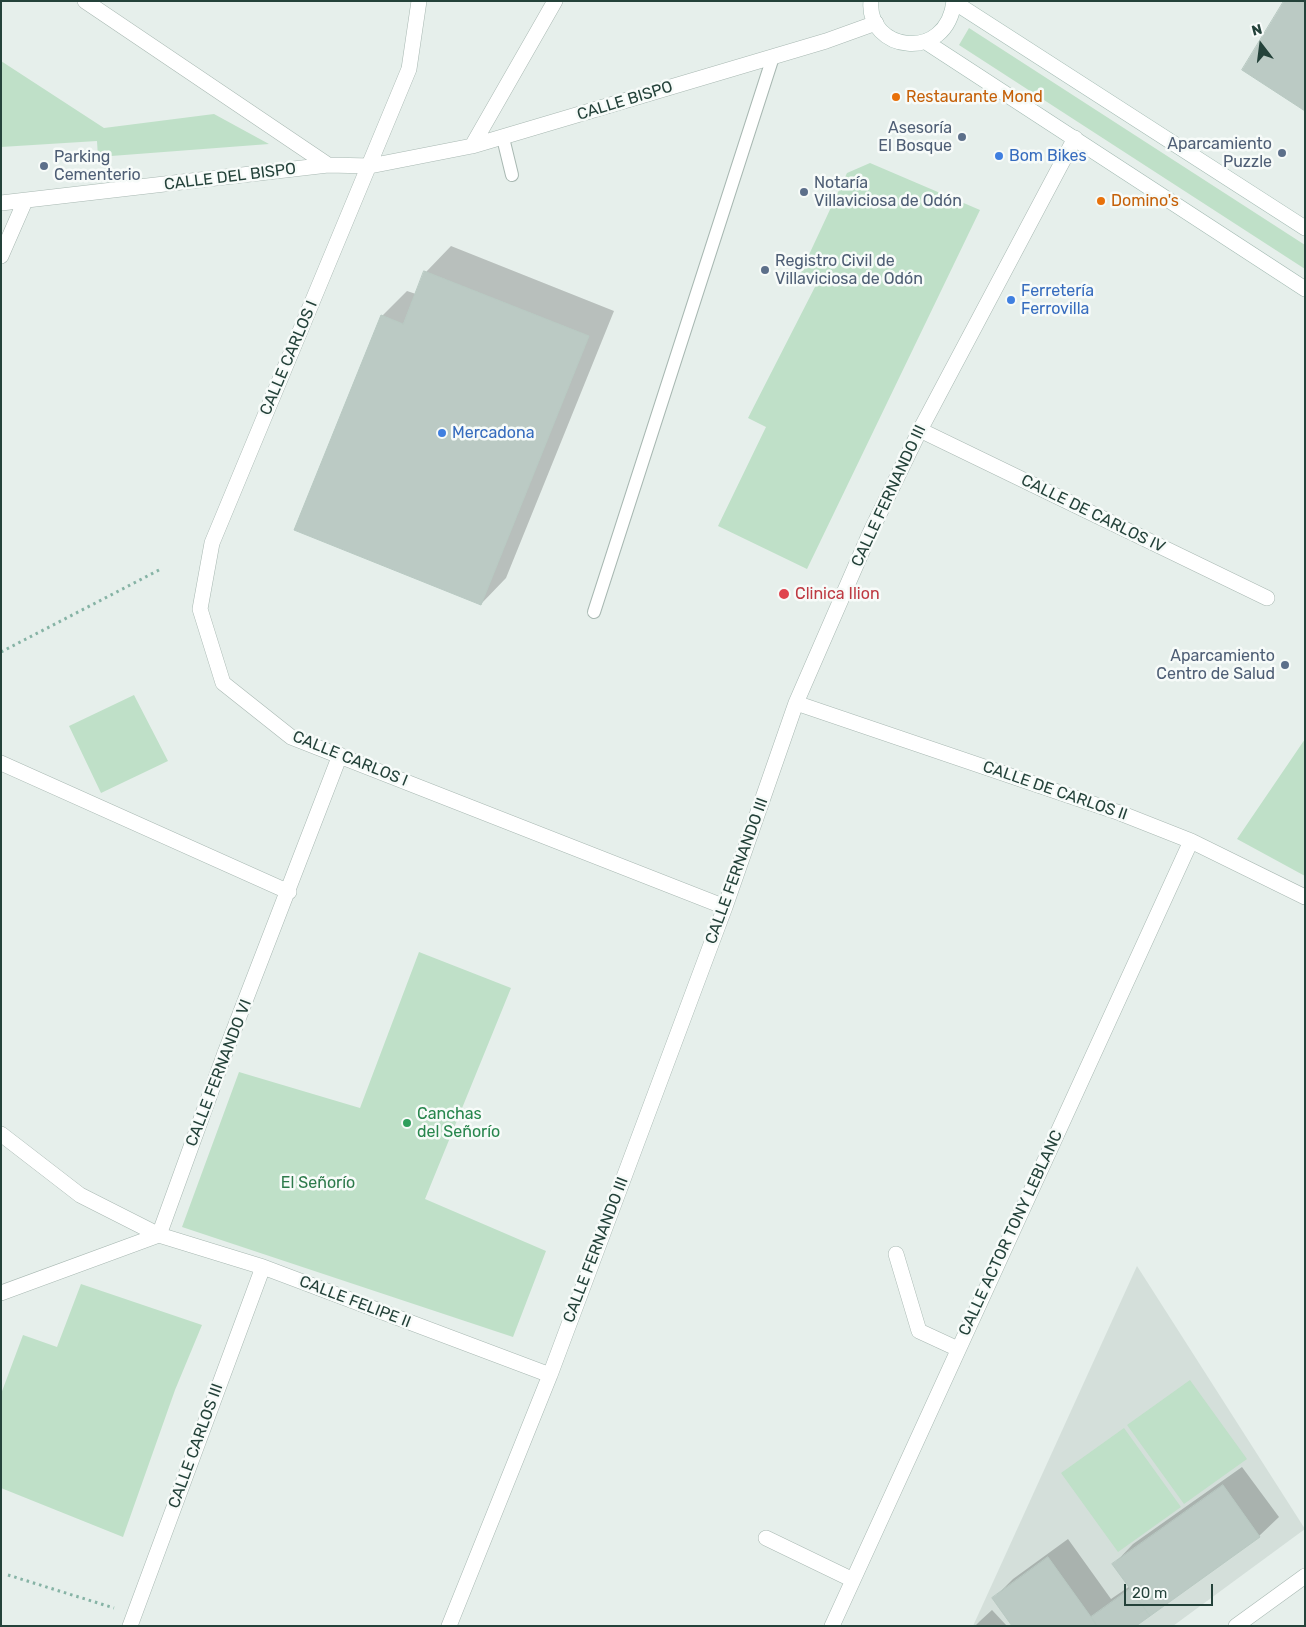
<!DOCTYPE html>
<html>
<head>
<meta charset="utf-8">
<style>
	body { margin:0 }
	#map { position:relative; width:1306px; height:1627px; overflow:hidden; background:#e6efeb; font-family:Rubik,sans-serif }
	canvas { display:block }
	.frame { position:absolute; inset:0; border:2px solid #24423a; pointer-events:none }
	.north { position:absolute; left:1236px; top:20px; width:50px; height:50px; -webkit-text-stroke:4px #f7fbf9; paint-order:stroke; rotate:345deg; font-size:14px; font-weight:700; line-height:20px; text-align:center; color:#24423a }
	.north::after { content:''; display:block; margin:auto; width:18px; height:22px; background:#24423a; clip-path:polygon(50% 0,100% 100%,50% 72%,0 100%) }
	.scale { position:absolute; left:1124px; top:1584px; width:89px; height:22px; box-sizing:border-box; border:2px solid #24423a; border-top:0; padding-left:6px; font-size:15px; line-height:18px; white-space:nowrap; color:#24423a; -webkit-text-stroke:4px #f7fbf9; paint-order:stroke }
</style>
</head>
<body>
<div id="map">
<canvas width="1306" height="1627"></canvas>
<div class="frame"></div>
<div class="north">N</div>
<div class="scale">20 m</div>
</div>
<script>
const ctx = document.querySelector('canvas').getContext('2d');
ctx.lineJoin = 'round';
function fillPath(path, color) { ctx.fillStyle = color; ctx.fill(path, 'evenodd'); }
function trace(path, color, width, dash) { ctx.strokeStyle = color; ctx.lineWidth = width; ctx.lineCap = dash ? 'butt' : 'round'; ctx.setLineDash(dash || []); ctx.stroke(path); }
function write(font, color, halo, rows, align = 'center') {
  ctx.font = font + ' Rubik,sans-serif'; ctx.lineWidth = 5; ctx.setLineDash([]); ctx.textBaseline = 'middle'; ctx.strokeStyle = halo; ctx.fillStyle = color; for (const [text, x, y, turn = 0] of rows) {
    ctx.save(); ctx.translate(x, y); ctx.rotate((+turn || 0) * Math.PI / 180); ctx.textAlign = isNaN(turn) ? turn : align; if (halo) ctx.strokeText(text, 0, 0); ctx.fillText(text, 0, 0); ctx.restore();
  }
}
fillPath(new Path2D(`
	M1137,1266L1305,1529L1173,1626H973Z`), '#d4dfda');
fillPath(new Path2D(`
	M969,28L1305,245V269L959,45Z
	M1,61L104,128L214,114L269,144L98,157L97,141L1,147Z
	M870,163L980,210L807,569L718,526L766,427L748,418L818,281L800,274L847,173Z
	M134,695L168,761L101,793L69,726Z
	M1305,739V876L1237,839Z
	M419,952L511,988L425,1199L546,1251L513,1337L182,1227L239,1072L360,1108Z
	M81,1284L202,1325L175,1390L123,1537L1,1488V1394L23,1335L57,1347Z
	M1190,1380L1247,1459L1184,1504L1127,1425Z
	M1124,1428L1181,1507L1118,1552L1061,1473Z`), '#bfe0c8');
fillPath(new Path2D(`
	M1286,1H1305V109Z
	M451,246L614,311L506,578L481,604L382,316L407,291L416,294L426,272Z
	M1242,1467L1279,1517L1259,1536L1134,1626L994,1598L1013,1579L1068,1539L1111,1599L1130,1586L1114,1564L1133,1544Z
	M992,1610L1007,1626H975L980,1621Z`), '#0003');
const building = new Path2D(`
	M1284,1L1305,3V111L1242,70Z
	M424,271L589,336L481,605L294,530L381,315L403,324Z
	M1223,1485L1260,1537L1150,1616L1112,1564Z
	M1048,1557L1091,1617L1097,1626H1012L992,1598Z
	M1130,1589L1150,1616L1136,1626H1097L1091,1617Z`);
fillPath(building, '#bbcac4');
trace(building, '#b8c9c2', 1);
const lane = new Path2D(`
	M503,138L512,175
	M594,612L773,57`);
const street = new Path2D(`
	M85,1L328,165
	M419,1L409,69L212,543L200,609L223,683L291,737L725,907
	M472,146L555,1
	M1,203L328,165L370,166L472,146L826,41L876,23
	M1,256L25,201
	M920,430L1267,598
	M796,703L1120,813L1191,841L1305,897
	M1,763L289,892
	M1,1134L80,1195L159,1235L263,1267L550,1375
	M896,1254L919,1331L958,1349
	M1,1293L159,1235L225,1053L340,755
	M766,1538L853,1580
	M130,1626L263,1267
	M449,1626L550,1375L725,907L796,703L870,533L920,430L1075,138
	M832,1626L1191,841
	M1236,1626L1305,1576`);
const secondary = new Path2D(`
	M871,1C866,51 947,64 954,1
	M954,2L1305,228
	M926,42L1305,289`);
trace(lane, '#a8b8b2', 14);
trace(street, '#a8b8b2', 16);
trace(secondary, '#a4bbb3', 16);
trace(new Path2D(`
	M1,652L161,569
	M8,1575L114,1608`), '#86b3a5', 3, [2.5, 4]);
trace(lane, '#fff', 12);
trace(street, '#fff', 15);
trace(secondary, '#fff', 15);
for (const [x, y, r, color] of [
	[896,97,5,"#e8710a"],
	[962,137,5,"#5c6f8a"],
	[1282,153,5,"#5c6f8a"],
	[999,156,5,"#3f7fe0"],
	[44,166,5,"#5c6f8a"],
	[804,192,5,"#5c6f8a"],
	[1101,201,5,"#e8710a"],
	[765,270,5,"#5c6f8a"],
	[1011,300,5,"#3f7fe0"],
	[442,433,5,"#3f7fe0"],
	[784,594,6,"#e0444e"],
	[1285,665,5,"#5c6f8a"],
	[407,1123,5,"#2e9e5b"]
]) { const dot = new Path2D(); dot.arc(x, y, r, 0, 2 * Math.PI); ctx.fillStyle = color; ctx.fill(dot); trace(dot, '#f7fbf9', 2); }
write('16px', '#c56008', '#f7fbf9', [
	["Restaurante Mond",906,97],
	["Domino's",1111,201]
], 'left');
write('16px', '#24423a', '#f7fbf9', [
	["CALLE BISPO",625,101,-17],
	["CALLE DEL BISPO",230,177,-7],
	["CALLE CARLOS I",289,358,-67],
	["CALLE FERNANDO III",889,496,-65],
	["CALLE DE CARLOS IV",1093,514,26],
	["CALLE CARLOS I",350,759,22],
	["CALLE DE CARLOS II",1055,791,19],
	["CALLE FERNANDO III",737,871,-70],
	["CALLE FERNANDO VI",219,1073,-69],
	["CALLE ACTOR TONY LEBLANC",1011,1233,-65],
	["CALLE FERNANDO III",596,1250,-69],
	["CALLE FELIPE II",355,1302,21],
	["CALLE CARLOS III",196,1446,-70]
]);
write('16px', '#4e5e75', '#f7fbf9', [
	["Asesoría",952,128],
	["El Bosque",952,146],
	["Aparcamiento",1272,144],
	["Puzzle",1272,162],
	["Parking",54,157,"left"],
	["Cementerio",54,175,"left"],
	["Notaría",814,183,"left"],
	["Villaviciosa de Odón",814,201,"left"],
	["Registro Civil de",775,261,"left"],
	["Villaviciosa de Odón",775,279,"left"],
	["Aparcamiento",1275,656],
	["Centro de Salud",1275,674]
], 'right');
write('16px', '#366cbe', '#f7fbf9', [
	["Bom Bikes",1009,156],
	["Ferretería",1021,291],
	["Ferrovilla",1021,309],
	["Mercadona",452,433]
], 'left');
write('16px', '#be3a42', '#f7fbf9', [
	["Clinica Ilion",795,594]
], 'left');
write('16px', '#27864d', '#f7fbf9', [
	["Canchas",417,1114],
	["del Señorío",417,1132]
], 'left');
write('16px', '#2d7a4b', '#f7fbf9', [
	["El Señorío",318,1183]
]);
</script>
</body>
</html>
